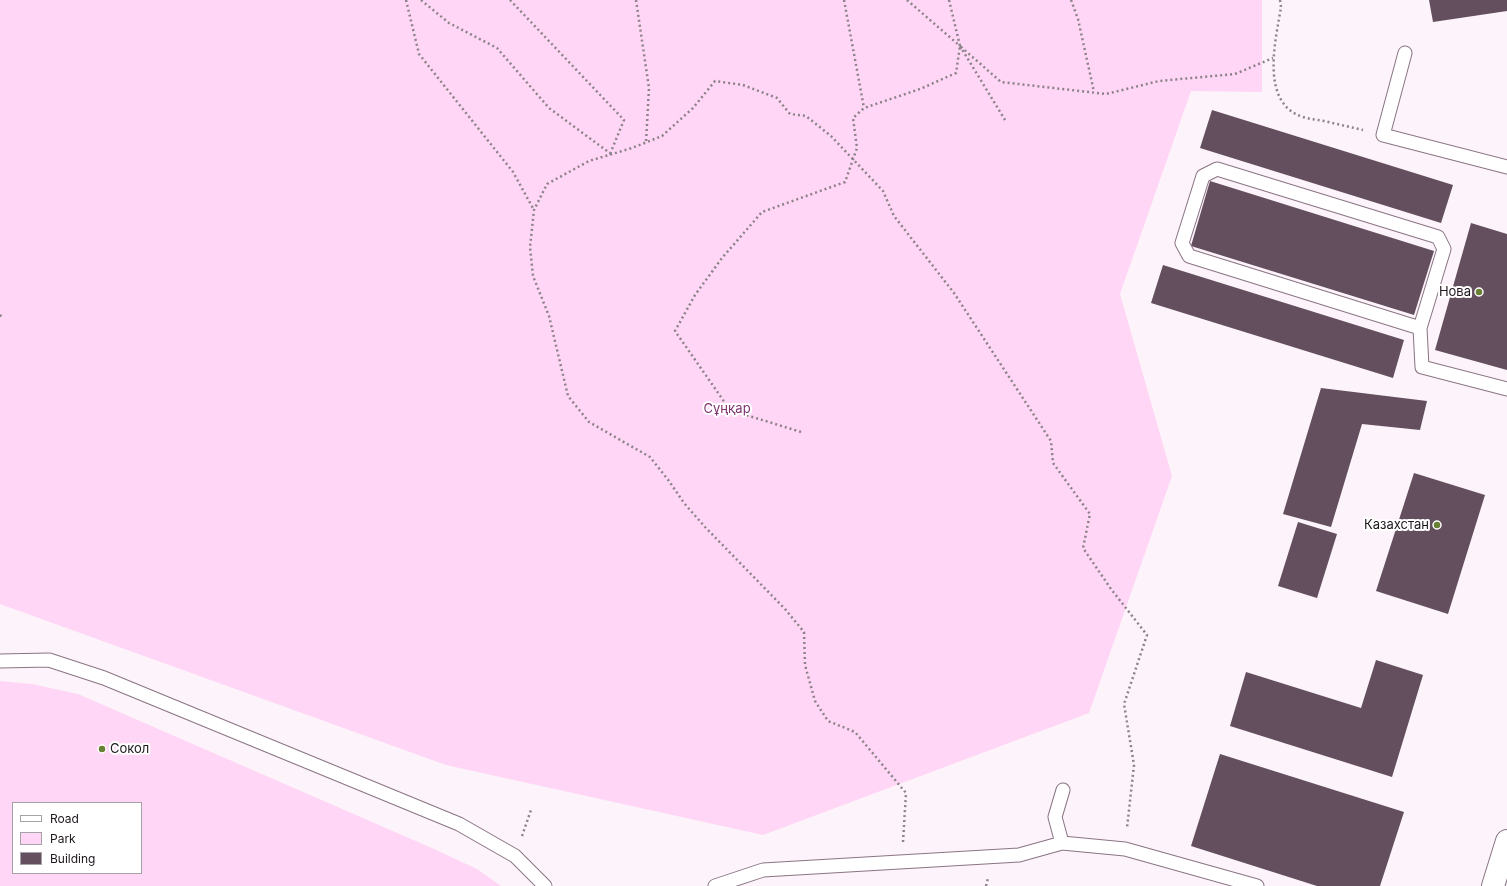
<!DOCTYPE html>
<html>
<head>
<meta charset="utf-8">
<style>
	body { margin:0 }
	#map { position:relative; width:1507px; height:886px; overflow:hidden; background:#fdf3fa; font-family:Inter,sans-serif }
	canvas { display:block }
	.legend { position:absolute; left:12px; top:802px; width:130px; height:72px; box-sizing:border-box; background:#fff; border:1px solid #a5a2a5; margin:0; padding:5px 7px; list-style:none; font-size:12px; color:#1f171d }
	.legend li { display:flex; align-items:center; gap:8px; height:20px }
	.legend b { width:20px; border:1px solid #a5a2a5 }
</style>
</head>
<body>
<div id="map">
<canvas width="1507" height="886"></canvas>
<ul class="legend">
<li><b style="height:5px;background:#fff"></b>Road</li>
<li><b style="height:11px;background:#ffd6f5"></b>Park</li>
<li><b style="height:11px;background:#634f5e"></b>Building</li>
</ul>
</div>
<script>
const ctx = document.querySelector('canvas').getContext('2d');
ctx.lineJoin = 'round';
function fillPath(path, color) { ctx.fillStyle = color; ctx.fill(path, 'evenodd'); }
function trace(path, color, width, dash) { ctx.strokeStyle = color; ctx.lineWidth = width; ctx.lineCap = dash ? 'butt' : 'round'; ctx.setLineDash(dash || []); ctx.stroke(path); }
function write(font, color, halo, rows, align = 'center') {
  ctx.font = font + ' Inter,sans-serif'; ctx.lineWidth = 4; ctx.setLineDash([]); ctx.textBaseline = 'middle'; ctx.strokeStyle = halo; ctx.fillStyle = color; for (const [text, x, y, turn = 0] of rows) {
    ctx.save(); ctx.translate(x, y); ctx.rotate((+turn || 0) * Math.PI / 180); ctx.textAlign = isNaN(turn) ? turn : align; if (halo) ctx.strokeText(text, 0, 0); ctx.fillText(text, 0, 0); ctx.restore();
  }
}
fillPath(new Path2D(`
	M0,0H1262V92L1191,91L1120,294L1172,476L1089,713L763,835L446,765L0,604Z
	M0,681L32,684L78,694L434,849L477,869L501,886H0ZM13,803H141V873H13Z`), '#ffd6f5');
fillPath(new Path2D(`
	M1429,0H1507V11L1433,22Z
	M1212,110L1453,185L1441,223L1200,148Z
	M1210,181L1434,251L1414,315L1191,246Z
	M1471,223L1507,234V370L1435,350Z
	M1163,265L1404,340L1393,378L1151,303Z
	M1321,388L1427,401L1420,430L1362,424L1331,527L1283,514Z
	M1414,473L1485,495L1448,614L1376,591Z
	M1298,522L1337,534L1317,598L1278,586Z
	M1376,660L1423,675L1392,777L1230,726L1246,672L1361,708Z
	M1220,754L1404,812L1380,886H1317L1191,846Z`), '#634f5e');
const lane = new Path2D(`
	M1405,53L1383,135L1507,167
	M1420,328L1189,256L1182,243L1203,176L1217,169L1438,237L1444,249L1420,328L1422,367L1507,389
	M0,661L49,660L104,678L459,824L515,856L545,886
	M1062,843L1055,817L1063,790
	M715,886L763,870L1019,855L1062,843L1125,849L1257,886`);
const primary = new Path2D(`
	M1493,886L1507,841`);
trace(lane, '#8a7484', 15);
trace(primary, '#8a7484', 24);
trace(new Path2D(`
	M406,0L419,54L513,172L534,210
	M421,0L449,23L497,48L549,108L611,154
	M510,0L624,120L610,154
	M636,0L649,88L646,142
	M844,0L864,108
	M907,0L960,46L1005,120
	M949,0L960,46
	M1071,0L1078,19L1094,92
	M1280,0L1281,7C1276,39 1259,103 1303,117C1310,119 1317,120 1324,121C1337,124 1350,127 1363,130
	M0,315L3,318
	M801,432L730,410L675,331L695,295L722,258L762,212L845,182L857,148L853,118L864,108L920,89L956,73L960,46L1001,82L1106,94L1159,81L1235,74L1273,58
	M522,836L531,810
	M903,842L906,793L855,732L828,721L815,701L805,665L804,632L785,609L705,527L684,503L669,481L650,457L589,422L568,396L549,316L533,276L530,247L534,210L547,184L589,161L632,148L662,136L693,108L715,81L743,85L777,98L790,114L806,116L831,136L883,191L894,216L954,293L1051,441L1053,463L1090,514L1083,548L1111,589L1147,635L1124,704L1134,765L1127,828
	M986,886L988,878`), '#8c8389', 2.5, [2, 3]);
trace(lane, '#fff', 13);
trace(primary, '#fff', 22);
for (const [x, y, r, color] of [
	[1479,292,4,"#678033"],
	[1437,525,4,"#678033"],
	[102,749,4,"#678033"]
]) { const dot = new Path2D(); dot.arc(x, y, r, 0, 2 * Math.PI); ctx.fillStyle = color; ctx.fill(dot); trace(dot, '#fff', 1.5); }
write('13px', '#1f171d', '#fff', [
	["Нова",1471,292],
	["Казахстан",1429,525],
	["Сокол",110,749,"left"]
], 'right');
write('13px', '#7d3370', '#fff', [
	["Сұңқар",727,409]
]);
</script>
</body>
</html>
